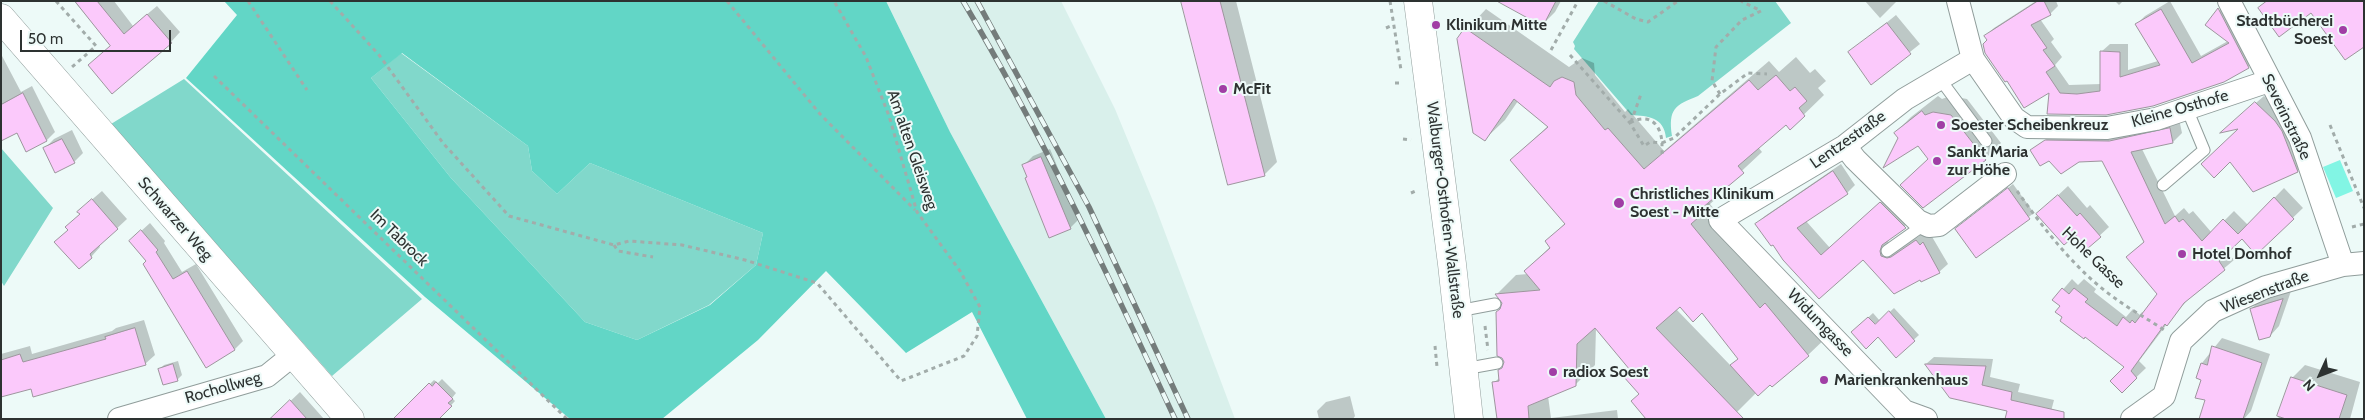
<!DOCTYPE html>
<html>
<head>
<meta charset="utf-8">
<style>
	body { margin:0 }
	#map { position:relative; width:2365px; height:420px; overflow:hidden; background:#edfaf8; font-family:Cabin,sans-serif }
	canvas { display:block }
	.frame { position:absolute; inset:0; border:2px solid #2d3231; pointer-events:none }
	.north { position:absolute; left:2295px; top:350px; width:50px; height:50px; -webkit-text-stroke:4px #edfaf8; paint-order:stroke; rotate:227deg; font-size:14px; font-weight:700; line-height:20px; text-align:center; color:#2d3231 }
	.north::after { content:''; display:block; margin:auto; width:18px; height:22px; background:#2d3231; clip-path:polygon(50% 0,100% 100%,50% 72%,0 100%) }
	.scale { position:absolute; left:20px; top:30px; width:151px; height:22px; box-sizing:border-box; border:2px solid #2d3231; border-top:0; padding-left:6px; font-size:15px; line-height:18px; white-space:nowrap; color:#2d3231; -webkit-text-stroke:4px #edfaf8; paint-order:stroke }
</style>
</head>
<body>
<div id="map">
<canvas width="2365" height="420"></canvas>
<div class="frame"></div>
<div class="north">N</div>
<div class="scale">50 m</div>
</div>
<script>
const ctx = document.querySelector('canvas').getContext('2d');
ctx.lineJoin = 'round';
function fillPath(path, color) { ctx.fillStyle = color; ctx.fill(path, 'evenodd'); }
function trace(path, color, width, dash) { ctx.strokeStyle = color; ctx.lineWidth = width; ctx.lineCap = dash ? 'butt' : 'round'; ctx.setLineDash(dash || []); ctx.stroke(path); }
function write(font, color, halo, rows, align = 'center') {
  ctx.font = font + ' Cabin,sans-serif'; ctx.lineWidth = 4; ctx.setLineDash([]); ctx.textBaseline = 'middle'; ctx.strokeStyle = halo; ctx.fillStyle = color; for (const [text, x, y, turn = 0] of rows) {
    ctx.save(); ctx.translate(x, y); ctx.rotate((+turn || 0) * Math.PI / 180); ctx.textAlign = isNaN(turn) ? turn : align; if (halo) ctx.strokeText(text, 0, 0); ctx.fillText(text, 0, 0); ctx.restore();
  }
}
fillPath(new Path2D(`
	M886,1H1061L1115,109L1155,206L1235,419H1106L950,132Z`), '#d9f0eb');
fillPath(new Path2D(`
	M1599,1H1775L1791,23L1698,96C1675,105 1668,109 1672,136L1666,138C1664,117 1648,116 1631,115L1574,49L1575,46L1573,42Z
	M401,53L528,146L532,171L557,194L590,163L763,233L756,265L709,305L637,340L585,322L451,178L371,78Z
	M184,79L422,299L332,376L111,124Z
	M1,148L53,208L4,286L1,281Z`), '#81d8cb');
fillPath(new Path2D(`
	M224,1H886L950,132L1106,419H1027L972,312L906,353L826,271L758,340L662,419H570L425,297L186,78L237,15ZM402,53L528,146L532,171L557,194L590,163L763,233L756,265L710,305L637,340L585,322L451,178L371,78Z`), '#62d6c6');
fillPath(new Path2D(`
	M2340,160L2353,191L2336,198L2323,167Z`), '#82f5e4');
fillPath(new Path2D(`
	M74,1H114L133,26L157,6L180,32L171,42L111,45Z
	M1182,1H1236L1277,162L1264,175Z
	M1501,1H1561L1555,12L1543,24Z
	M1865,1H1897L1880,18Z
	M2036,1H2056L2058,6L2050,14L2040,19L2054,39L2051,42L2062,57L2055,65L2069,85L2101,84V52L2110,44H2128V70L2158,61L2137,24L2145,16L2170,1L2201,56L2228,41L2207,25L2227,1L2257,59L2248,67L2106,114L2051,91L1988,40L1986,36L1994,28Z
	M2115,1H2123L2119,5Z
	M1486,9L1569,67L1582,58L1594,63L1595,75L1625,112L1628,109L1664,151L1769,61L1779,72L1796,57L1810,73L1815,69L1826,81L1818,88L1824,95L1790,128L1786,123L1758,147L1762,152L1716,195L1718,197L1710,204L1780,289L1828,336L1808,355L1756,393L1737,412L1640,394L1631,370L1596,327L1595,365L1575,385L1548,396L1551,418L1617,410L1618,419H1498L1494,383L1500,377L1505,365L1497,312L1504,303L1497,294L1516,275L1528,274L1525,271L1551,246L1547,242L1565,223L1511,160L1548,126L1518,101L1505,120L1485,139L1458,39ZM1680,305L1702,312L1739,358L1731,366L1676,309Z
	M1896,15L1920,44L1871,83L1849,53Z
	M1,54L21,92L32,86L55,132L47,140L27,150L17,131L1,138Z
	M1938,96L1942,99L1950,96L1967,99L2001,143L1985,159L1902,185L1929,158L1919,145L1899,138L1895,133L1911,117Z
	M2264,96L2283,114L2304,163L2297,171L2242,127L2229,126Z
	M2179,119L2182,133L2173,142L2142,149L2175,216L2184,208L2189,214L2193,211L2212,233L2234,211L2248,225L2284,188L2303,208L2256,253L2242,237L2227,251L2234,260L2190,297L2167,324L2139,361L2146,368L2122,391L2126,367L2064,317L2062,305L2054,300L2072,279L2078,285L2084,279L2096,289L2094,292L2126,317L2133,309L2140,315L2142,312L2144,313L2159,294L2127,257L2145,241L2103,160L2049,159L2032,150L2056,132Z
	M72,130L83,153L74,162L45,148L54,139Z
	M1050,149L1079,219L1070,228L1028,176L1024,165L1033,156Z
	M1841,164L1855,185L1847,193L1806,221L1830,248L1889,195L1914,219L1888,239L1889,247L1897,251L1925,232L1928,237L1931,235L1948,264L1939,272L1922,280L1863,258L1819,297L1757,224L1765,216Z
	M2013,184L2034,213L1976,256L1961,225Z
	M2068,186L2087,208L2090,205L2109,227L2087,247L2076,233L2038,214Z
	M102,191L127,219L99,245L100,247L91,257L56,242L69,229L88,203Z
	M150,223L165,241L164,243L182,272L196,264L243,341L235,349L206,367L147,261L139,233Z
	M2291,291L2279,326L2270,336L2251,309L2260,300Z
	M1894,308L1919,335L1896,356L1878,336L1857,328L1873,313L1880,321Z
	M144,320L155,355L145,364L31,387L1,396V354L30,346L32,354L112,331L116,328Z
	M2222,338L2270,354L2251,411L2244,419H2207L2202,363Z
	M1934,357L1993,359L1990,377L2020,384L2018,392L2054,400L2049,419L2008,410L1926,364Z
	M178,361L182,375L177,380L160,369L164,365Z
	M2305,365L2360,382L2350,419H2278L2292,378Z
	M442,379L456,393L452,398L455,401L438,419L395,418L434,380L438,383Z
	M300,392L324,419H272L281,410Z
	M1350,396L1355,416L1353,419H1319L1317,411L1326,402Z`), '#0003');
const building = new Path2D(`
	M75,1H97L124,34L147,14L172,43L112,94L88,65L110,46Z
	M1181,1H1220L1265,176L1228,185Z
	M1497,1H1556L1543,26Z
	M2038,1H2044L2051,15L2031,25L2047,48L2043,50L2055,66L2046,72L2060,93L2077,94L2100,91V51L2120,52V77L2160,65L2135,24L2161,9L2192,63L2229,43L2205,25L2218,8L2249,68L2224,82L2153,106L2106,115L2047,114L2049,93L2024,108L2007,81L2005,82L1985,53L1983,44L1987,40L1984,36Z
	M2267,1H2364V47L2345,60L2311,13L2279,37L2258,8Z
	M1887,23L1911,54L1871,85L1848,52Z
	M1465,28L1550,87L1554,81L1562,77L1574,82L1576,95L1605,130L1608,128L1644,169L1749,80L1758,90L1776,75L1790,91L1795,87L1807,101L1799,108L1805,116L1790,130L1786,125L1738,166L1744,173L1696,213L1699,217L1691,224L1760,308L1765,303L1809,356L1772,387L1770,385L1758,396L1730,365L1738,359L1702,313L1693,322L1680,307L1656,328L1744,419H1646L1631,401L1639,394L1623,376L1630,370L1595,328L1577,344L1576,386L1528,406L1529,419H1497L1492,382L1499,381L1498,370L1502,368L1504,362L1502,358L1497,356L1496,312L1500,309L1502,303L1495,294L1540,290L1524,271L1550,248L1545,241L1565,224L1510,160L1548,127L1514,99L1485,141L1473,133L1457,39Z
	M23,93L47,141L26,152L17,133L1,141V105Z
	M2255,102L2275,121L2282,131L2298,172L2253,192L2230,162L2214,178L2201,164L2238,129L2220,133Z
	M1922,111L1925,115L1933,112L1951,115L1986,160L1923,208L1900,185L1928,159L1918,146L1883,168L1898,138L1894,133Z
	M2170,128L2173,143L2131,152L2165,224L2175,216L2179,222L2183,219L2202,241L2223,219L2238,234L2274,197L2294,219L2256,255L2242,239L2219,261L2225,270L2184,303L2167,326L2165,324L2131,371L2137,378L2122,393L2110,381L2124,367L2085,337L2084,339L2060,321L2062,317L2055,312L2060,306L2052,300L2062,288L2069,294L2074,288L2088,299L2085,302L2117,326L2123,317L2130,323L2132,320L2135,323L2157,294L2126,257L2144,242L2102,161L2079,162L2061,174L2049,161L2040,166L2030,150L2045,140L2109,141Z
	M62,139L75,163L55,173L43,148Z
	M1041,157L1071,229L1049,238L1025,178L1027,177L1022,165Z
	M1833,171L1848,194L1797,228L1821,255L1880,202L1906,228L1882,245L1880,251L1881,256L1887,258L1891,257L1916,240L1920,245L1923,242L1940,273L1921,282L1920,280L1894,294L1863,260L1819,299L1783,260L1773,245L1771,246L1755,224Z
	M2008,188L2030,219L1976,258L1955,229Z
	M2058,195L2077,216L2080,213L2101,237L2087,249L2076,235L2064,245L2036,214Z
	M92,199L118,229L90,254L92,258L79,269L54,242L68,230L65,227L80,214L77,212Z
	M141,230L158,250L156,252L173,279L187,271L235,350L206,368L143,264L146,261L129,241Z
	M2283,299L2270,337L2259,340L2250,309Z
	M1889,311L1915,341L1896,358L1878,337L1866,349L1851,332L1868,317L1875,324Z
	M135,328L146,365L33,397L31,389L1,397V360L20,354L23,362L106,339L105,337Z
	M2212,346L2262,363L2243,419H2199L2205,400L2195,398L2201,380L2196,378L2201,363L2207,365Z
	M173,364L178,381L163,385L158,369Z
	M1925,364L1986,366L1982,385L2012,392L2011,400L2064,412V419H2005L2007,411L1950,398Z
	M2291,377L2347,395L2339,419H2286L2277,416Z
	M436,382L453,399L448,403L452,406L439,419H393L429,383L432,386Z
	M290,400L307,419H270Z`);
fillPath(building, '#fbc9fb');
trace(building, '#9d959d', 1);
const lane = new Path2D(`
	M1940,79L1986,141
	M2163,185L2204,150L2187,109
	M1887,251L1925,224
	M1458,311L1495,304
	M1464,369L1497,363`);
const street = new Path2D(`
	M1958,1L1973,59L2014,118L2027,127L2107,128L2156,119L2269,81
	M2229,1L2300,138L2343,265
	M1845,146L1855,159L1918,221L1929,226L1939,225L2005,174
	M119,419L267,376L293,355
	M1926,419L1904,411L1720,220L1845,146L1905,99L1973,59
	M2132,419L2164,396L2181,341L2213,311L2266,287L2343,265L2364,263`);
const secondary = new Path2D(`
	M1418,1L1452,264L1469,419
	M1,18L350,419`);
trace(lane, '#909d9b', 13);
trace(street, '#909d9b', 24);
trace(secondary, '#909d9b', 29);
trace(new Path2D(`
	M56,1L96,46L72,67
	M248,1L307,90
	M330,1L379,55L443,143L509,216L614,245L629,241L682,245L745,260L817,283L901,381L964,356L977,336L980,307L960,271L917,212L889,116L866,57L834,1
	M727,1L820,114L915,210
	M1390,1L1401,70
	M1604,1L1636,19L1648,22L1678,1
	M1386,28L1393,25
	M1551,50L1578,1
	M1570,55L1630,123L1644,146L1650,142L1662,143V154
	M214,76L567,419
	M1395,83H1403
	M1720,94L1712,81L1716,47L1742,20L1761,11L1741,1
	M1631,122L1641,94
	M1630,123C1649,112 1661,124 1662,143L1674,138L1720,94L1748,73L1767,74
	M2330,125L2364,208
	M1403,139L1411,140
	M2017,191C2045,230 2076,271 2116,299C2131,310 2148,319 2164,330
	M1411,193L1418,190
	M1703,197L1709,205
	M2352,227L2364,224
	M614,245L618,251L653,257
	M1485,326L1488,350
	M1435,346L1437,367`), '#a2acaa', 3, [4, 4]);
trace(lane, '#fff', 11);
trace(street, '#fff', 22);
trace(secondary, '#fff', 28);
const rail = new Path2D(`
	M963,1C1043,136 1109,277 1175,419
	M977,1L1089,207L1188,419`);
trace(rail, '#747c7b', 5.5);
trace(rail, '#edfaf8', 4, [11]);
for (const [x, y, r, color] of [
	[1436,25,5,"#a03ea5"],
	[2343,30,5,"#a03ea5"],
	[1223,89,5,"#a03ea5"],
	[1941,125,5,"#a03ea5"],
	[1937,161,5,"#a03ea5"],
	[1619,203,6,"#a03ea5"],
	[2182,254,5,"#a03ea5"],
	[1553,372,5,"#a03ea5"],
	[1824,380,5,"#a03ea5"]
]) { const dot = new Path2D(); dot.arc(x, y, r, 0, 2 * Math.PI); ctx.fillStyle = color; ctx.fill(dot); trace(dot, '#edfaf8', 2); }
write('bold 16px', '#2d3231', '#edfaf8', [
	["Stadtbücherei",2333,21,"right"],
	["Soest",2333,39,"right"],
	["Klinikum Mitte",1446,25],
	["McFit",1233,89],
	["Soester Scheibenkreuz",1951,125],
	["Sankt Maria",1947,152],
	["zur Höhe",1947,170],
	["Christliches Klinikum",1630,194],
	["Soest - Mitte",1630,212],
	["Hotel Domhof",2192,254],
	["radiox Soest",1563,372],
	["Marienkrankenhaus",1834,380]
], 'left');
write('16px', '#2d3231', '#edfaf8', [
	["Kleine Osthofe",2180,109,-16],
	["Severinstraße",2286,117,64],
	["Lentzestraße",1848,140,-35],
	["Am alten Gleisweg",912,150,71],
	["Walburger-Osthofen-Wallstraße",1445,210,83],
	["Schwarzer Weg",175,219,49],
	["Im Tabrock",399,238,44],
	["Hohe Gasse",2093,258,44],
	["Wiesenstraße",2265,292,-21],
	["Widumgasse",1820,323,46],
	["Rochollweg",223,388,-16]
]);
</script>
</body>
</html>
